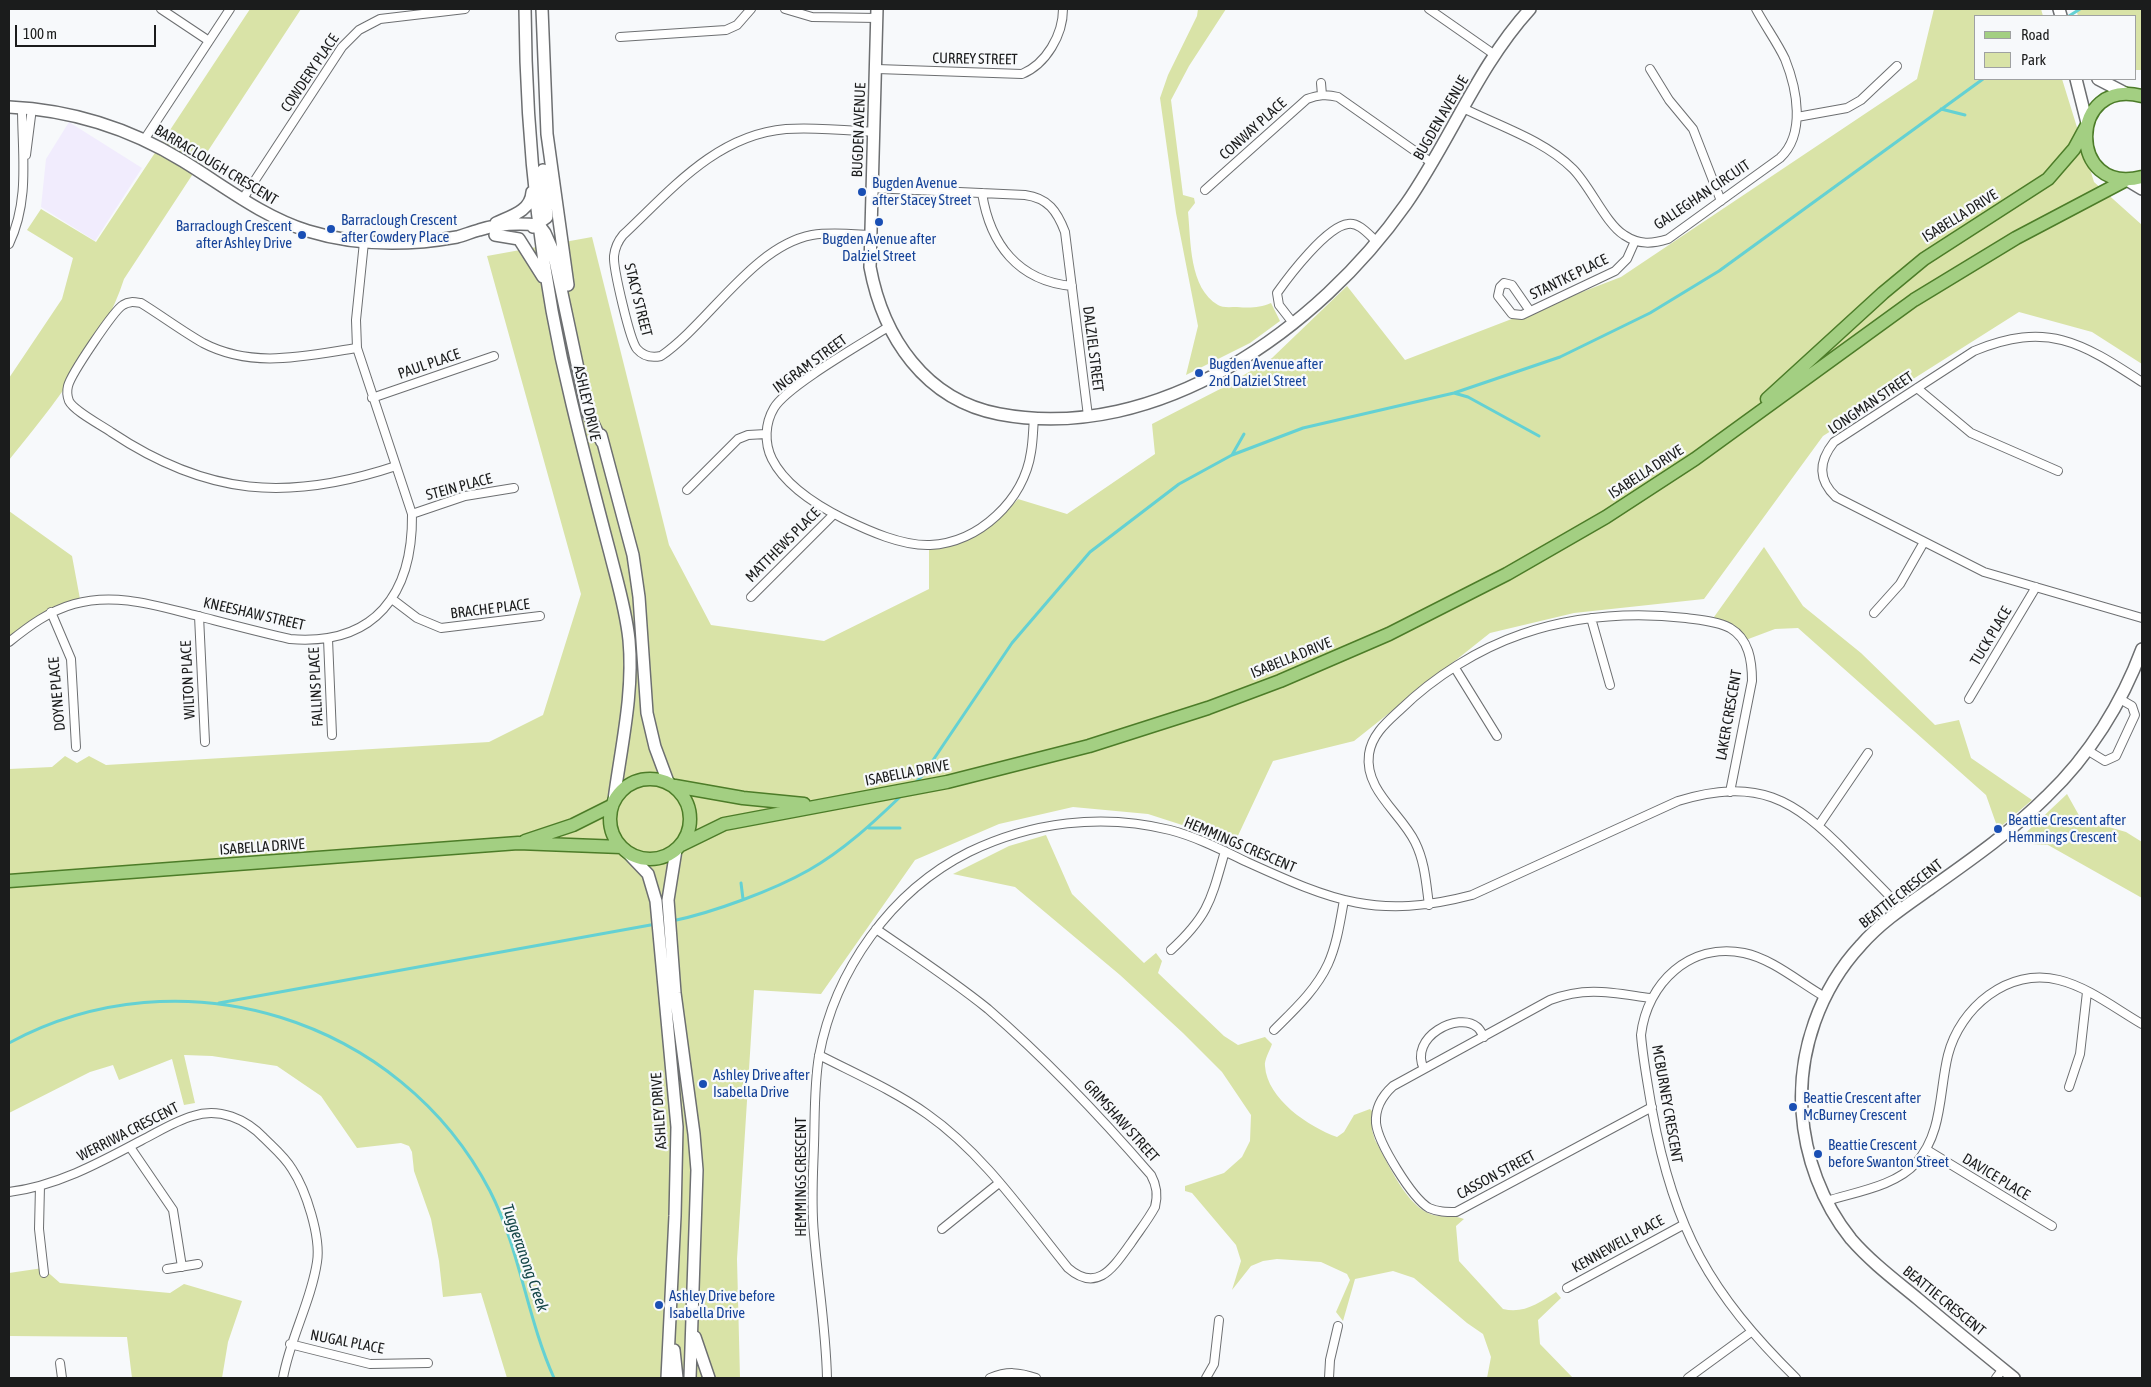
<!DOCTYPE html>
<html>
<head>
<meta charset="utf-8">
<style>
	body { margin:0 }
	#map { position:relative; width:2151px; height:1387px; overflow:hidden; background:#f7f9fb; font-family:"Asap Condensed",sans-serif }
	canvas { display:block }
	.frame { position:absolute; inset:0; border:10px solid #1b1c1c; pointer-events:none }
	.legend { position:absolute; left:1974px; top:15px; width:162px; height:65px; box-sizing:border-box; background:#f7f9fb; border:1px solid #9fa1a2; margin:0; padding:6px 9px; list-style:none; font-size:15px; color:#1b1c1c }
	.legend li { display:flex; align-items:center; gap:10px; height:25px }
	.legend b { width:25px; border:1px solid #9fa1a2 }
	.scale { position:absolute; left:15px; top:25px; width:141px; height:22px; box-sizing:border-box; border:2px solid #1b1c1c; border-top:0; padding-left:6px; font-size:15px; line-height:18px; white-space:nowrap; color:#1b1c1c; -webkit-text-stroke:4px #f7f9fb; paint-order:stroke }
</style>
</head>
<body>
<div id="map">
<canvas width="2151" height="1387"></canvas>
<div class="frame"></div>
<ul class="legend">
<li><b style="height:6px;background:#a3cf82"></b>Road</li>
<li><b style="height:14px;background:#d9e3a7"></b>Park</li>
</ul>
<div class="scale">100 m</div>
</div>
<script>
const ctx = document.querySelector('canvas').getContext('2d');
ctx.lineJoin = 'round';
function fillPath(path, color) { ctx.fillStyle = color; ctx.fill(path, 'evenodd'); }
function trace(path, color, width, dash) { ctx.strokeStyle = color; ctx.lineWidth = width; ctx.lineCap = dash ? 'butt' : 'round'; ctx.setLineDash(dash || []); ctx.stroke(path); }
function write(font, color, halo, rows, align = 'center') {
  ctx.font = font + ' "Asap Condensed",sans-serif'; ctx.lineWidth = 4.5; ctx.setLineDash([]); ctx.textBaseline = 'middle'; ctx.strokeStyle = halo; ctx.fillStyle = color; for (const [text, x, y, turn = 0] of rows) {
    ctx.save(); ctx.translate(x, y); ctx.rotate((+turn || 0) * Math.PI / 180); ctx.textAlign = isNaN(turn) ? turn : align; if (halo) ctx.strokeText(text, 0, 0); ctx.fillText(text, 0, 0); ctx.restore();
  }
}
fillPath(new Path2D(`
	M69,122L142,168L95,241L41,207L46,159Z`), '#f1ecfd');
fillPath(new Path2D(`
	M250,9H301L124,279C103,344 52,407 9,460V378L62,299L73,258L27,230L41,209L96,242Z
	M1198,9H1226L1189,66L1171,100L1183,195L1194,198L1195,203L1188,212C1191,241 1189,288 1218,305C1222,308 1231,307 1237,307C1250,308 1259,308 1271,303L1280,321L1250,343L1186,375L1198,326L1176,213L1160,98L1168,75L1197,16Z
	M1934,9H2041L2043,16H1975V79H2062L2094,182L2142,225V364L2092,332L2019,312L1823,436L1704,599L1574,613L1490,633L1354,741L1273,761L1235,842L1148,814L1073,807L999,824L915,860L821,994L754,990L737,1259L740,1378H507L481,1293L443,1297L439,1261L431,1219L414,1171L412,1152L409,1146L401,1143L357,1148L321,1096L277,1066L212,1056L184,1055L195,1103L184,1105L172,1059L119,1080L113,1065L90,1072L9,1113V769L52,767L65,756L77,763L89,756L106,765L489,742L543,715L581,594L487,256L592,237L669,545L711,625L824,641L929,589V547C972,540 988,532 1018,499L1067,514L1155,454L1152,424L1224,387L1272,358L1347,286L1405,360L1621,277L1917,79Z
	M2076,9H2142V70H2135V16H2078Z
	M9,511L72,556L80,599L9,639Z
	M1764,547L1803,606L1861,653L1935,725L1959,720L1971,758L2032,800L1998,829L1986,795L1798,628L1775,629L1743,641L1714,617Z
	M2067,794L2081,819L2126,832L2142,842V898L2048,845L2015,843Z
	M1046,835L1072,894L1144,963L1156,953L1162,961L1158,973L1224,1036L1238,1045L1265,1037L1272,1044C1270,1050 1264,1060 1265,1066C1267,1099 1309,1127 1337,1137L1344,1132L1354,1115L1370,1109L1372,1111V1130L1375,1140C1389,1164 1406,1207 1433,1215C1444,1218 1454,1215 1464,1219L1456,1226L1459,1261L1503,1309C1524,1314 1539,1303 1556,1292L1561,1298L1538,1320L1540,1344L1573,1378H1487L1491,1357L1483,1334L1467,1323L1414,1278L1393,1271L1355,1279L1343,1321L1336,1312L1350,1280L1347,1274L1321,1262L1277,1259L1263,1261L1251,1266L1232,1290L1241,1261L1236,1245L1192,1193L1185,1191V1186L1224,1173L1242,1157L1250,1141L1251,1115L1222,1072L1183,1033L1120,975L1015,887L953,874L1009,846Z
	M43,1268L60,1283L170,1293L184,1284L242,1301L228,1342L222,1378H132L127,1337L9,1336V1273Z`), '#d9e3a7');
trace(new Path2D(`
	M2069,16L2080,9
	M1941,109L1965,115
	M1454,393L1468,397L1539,436
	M1232,455L1244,434
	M914,784L923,775L1012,643L1090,552L1179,484L1232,455L1303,428L1454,393L1560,357L1650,313L1719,271L1983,79
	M869,828H900
	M741,883L743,899
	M672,921C712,913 774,890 809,870C844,850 874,822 902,795
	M219,1003L656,924
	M9,1043C181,950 400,1018 490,1191C520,1250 527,1318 554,1378`), '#64d1d3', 3);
const street = new Path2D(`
	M161,9L209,41
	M785,9L812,17L878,18
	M1429,9L1495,55
	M620,37L726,30L737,25L751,9
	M877,69L1022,74C1046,64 1063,35 1063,9
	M1650,69L1669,100L1693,129L1721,201
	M1321,83L1322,95
	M1463,108C1499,126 1544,140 1573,169C1590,186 1606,224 1624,235C1639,245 1652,244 1668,239L1780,158C1806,134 1797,89 1785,59C1777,42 1765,26 1756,9
	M1797,117L1847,108L1861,100L1897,66
	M144,140L230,9
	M26,155L32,108
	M871,188L1025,195C1048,198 1057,211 1065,232L1088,416
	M1205,190L1307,99C1318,95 1326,94 1338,97L1432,163
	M982,193C990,244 1018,281 1072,286
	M242,200L342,47L359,30L380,19L465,9
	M869,235C850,234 831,232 812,235C753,246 709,323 661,356C652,358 644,357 637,349C630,341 613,268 614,256C615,247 618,241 623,235C671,190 716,135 786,129C815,127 845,130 874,132
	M9,244C30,200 22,154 22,108
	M1530,311L1512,285L1504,283L1500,287L1498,296L1512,314L1522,315L1615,271L1627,259L1635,241
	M1293,323L1279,305L1277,293C1289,276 1327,226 1348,224C1359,222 1369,235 1377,242
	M888,327C863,343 787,386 774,408C765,423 764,443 772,459C785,485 818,506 844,519C869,531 902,546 930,545C979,543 1024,500 1031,452C1033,441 1033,430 1034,418
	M357,348C304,356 253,369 203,343C182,331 162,316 141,303C134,302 129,301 123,305C114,310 71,374 68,386C67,390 67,396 69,401C74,411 101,425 111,432C207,496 288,502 396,466
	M2142,382C2081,342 2047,321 1974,351L1834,442C1819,461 1817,479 1836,497L1984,572L2142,618
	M1917,388L1971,433L2058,471
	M372,398L494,356
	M687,490L738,439L748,435L766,434
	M412,514L465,496L514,488
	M751,597L834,514
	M392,599L417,618L441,628L540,616
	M51,612L71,659L76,747
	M1874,613L1900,584L1924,542
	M199,616L205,742
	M1591,618L1610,685
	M328,639L332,735
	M9,642C29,626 49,611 74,604C116,592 157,606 198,616C229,624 259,632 290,639C375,646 413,594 412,514L357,348L356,320L364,242
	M1455,668L1497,736
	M1969,699L2036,587
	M2087,750L2105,761L2116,756L2135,715L2132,706L2120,699
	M1819,825L1868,753
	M1429,905C1426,883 1425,862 1415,842C1401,813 1364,790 1369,754C1372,734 1387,722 1401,709C1434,677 1478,649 1522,634C1575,616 1631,612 1686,618C1700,620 1717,621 1730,628C1749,639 1752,661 1752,681L1730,792
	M1171,950C1209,915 1211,900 1225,851
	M1650,998C1613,993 1587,986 1550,1000L1393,1086C1382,1096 1375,1108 1376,1123C1378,1143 1412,1198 1429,1208C1438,1212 1446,1212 1456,1212L1652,1107
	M1274,1030C1294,1010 1316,990 1328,964C1337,944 1340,922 1344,900
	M819,1055C856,1074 893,1090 927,1114C984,1154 1025,1215 1068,1268C1098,1294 1114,1266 1131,1243C1139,1231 1148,1220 1155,1207C1158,1195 1157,1186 1151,1175C1100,1116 1047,1060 988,1009C952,980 914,955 876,929
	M1424,1069C1408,1037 1459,1011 1477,1027C1480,1029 1482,1034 1484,1037
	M2069,1087L2080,1054L2087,992
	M130,1147L173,1210L182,1267
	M1927,1150L2052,1226
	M40,1186L39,1229L44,1273
	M9,1192C57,1186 99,1163 142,1140C158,1132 175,1121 193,1116C219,1107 246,1119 264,1138C274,1148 285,1157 292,1169C306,1190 321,1237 317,1262C311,1302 290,1338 283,1378
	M1827,1201C1855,1192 1896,1186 1916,1163C1943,1133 1939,1091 1948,1055C1960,1008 2008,967 2059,980C2088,987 2116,1009 2142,1024
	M942,1229L999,1183
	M167,1269L198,1264
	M1567,1288L1683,1225
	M290,1344L370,1364L428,1363
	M60,1363L62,1378
	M827,1378C826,1330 818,1282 814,1234C811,1204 813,1175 814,1145C815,1116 814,1085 819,1056C835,970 891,891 969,852C1031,822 1102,813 1170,830C1197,837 1222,850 1247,862C1333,901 1377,920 1472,895L1678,801C1758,777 1793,798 1848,854C1866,872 1884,890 1902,909
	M990,1378C1007,1371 1019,1372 1036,1378
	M1206,1378L1214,1364L1219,1320
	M1329,1378L1330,1360L1338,1326
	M1688,1378L1751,1332
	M1796,1378C1710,1293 1674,1230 1652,1110C1648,1085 1643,1060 1641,1035C1647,983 1690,942 1744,953C1773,959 1800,983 1825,997
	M1996,1378L2003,1369`);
const secondary = new Path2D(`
	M525,9C526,142 540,275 572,404C584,454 597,504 610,553C617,581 626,610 629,640C634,693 621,747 614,800
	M542,9L547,134L568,285
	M877,9L870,267C883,337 925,400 999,414C1158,444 1319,328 1406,204C1450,141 1478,66 1530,9
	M2059,9L2061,16
	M2076,79L2087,123
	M2098,79L2125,93
	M9,107C72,110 129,128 183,161C224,186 261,216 308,231C357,246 407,246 457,237C465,235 471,232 479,230C497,224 520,223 539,225L545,233L553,251L587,411L602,442
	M2127,180L2142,189
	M496,223C511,216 531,211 532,192
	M533,227L547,217L543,170
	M495,235L519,239L543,277
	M601,435L633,555L639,597L647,713L655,747L668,782
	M676,850L668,900L675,993L694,1134L697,1170L690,1378
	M627,852L648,874L656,901L677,1127L675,1216L667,1378
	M695,1337L709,1378
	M674,1350L677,1378
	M2014,1378C1982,1352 1950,1326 1918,1299C1895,1280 1871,1262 1851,1239C1822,1203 1805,1157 1802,1111C1798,1051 1820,989 1861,945C1881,922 1907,905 1931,888C1972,859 2012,831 2047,796C2089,756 2122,703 2142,649`);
const primary = new Path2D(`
	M2142,96C2068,76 2067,197 2142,177
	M1767,399L1883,293L1924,259L2048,179L2074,149L2087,125
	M610 819a40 40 0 1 1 80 0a40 40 0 1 1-80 0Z
	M675,786L743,798L804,804
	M525,841L573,825L611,806
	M681,845L724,824L947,782L1089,746L1208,708L1280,681L1389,634L1507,574L1606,517L1695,459L1914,300L2016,238L2126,180
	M9,881L518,843L621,847`);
trace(street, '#6d6f71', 10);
trace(secondary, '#6d6f71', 14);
trace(primary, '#4c7c28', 15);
trace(street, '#fff', 8);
trace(secondary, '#fff', 11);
trace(primary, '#a3cf82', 12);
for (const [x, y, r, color] of [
	[862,192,5,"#1a4fb4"],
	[879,222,5,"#1a4fb4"],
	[331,229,5,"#1a4fb4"],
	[302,235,5,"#1a4fb4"],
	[1199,373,5,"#1a4fb4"],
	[1998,829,5,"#1a4fb4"],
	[703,1084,5,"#1a4fb4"],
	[1793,1107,5,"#1a4fb4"],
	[1818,1154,5,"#1a4fb4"],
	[659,1305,5,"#1a4fb4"]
]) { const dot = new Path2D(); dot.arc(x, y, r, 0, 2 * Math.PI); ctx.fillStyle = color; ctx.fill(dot); trace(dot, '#f7f9fb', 2); }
write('15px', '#1b1c1c', '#f7f9fb', [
	["CURREY STREET",975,59,1],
	["COWDERY PLACE",310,73,-56],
	["BUGDEN AVENUE",1441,118,-60],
	["CONWAY PLACE",1253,129,-42],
	["BUGDEN AVENUE",859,130,-88],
	["BARRACLOUGH CRESCENT",216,165,31],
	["GALLEGHAN CIRCUIT",1702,195,-34],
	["ISABELLA DRIVE",1960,216,-32],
	["STANTKE PLACE",1569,277,-26],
	["STACY STREET",638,300,76],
	["DALZIEL STREET",1093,349,83],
	["PAUL PLACE",429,364,-19],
	["INGRAM STREET",810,364,-36],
	["ASHLEY DRIVE",587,403,77],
	["LONGMAN STREET",1871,403,-34],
	["ISABELLA DRIVE",1646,472,-33],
	["STEIN PLACE",459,487,-15],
	["MATTHEWS PLACE",783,545,-45],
	["BRACHE PLACE",490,609,-7],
	["KNEESHAW STREET",254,614,13],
	["TUCK PLACE",1991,636,-59],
	["ISABELLA DRIVE",1291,658,-22],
	["WILTON PLACE",188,680,-93],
	["FALLINS PLACE",316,687,-93],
	["DOYNE PLACE",57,694,-95],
	["LAKER CRESCENT",1729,715,-80],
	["ISABELLA DRIVE",907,773,-11],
	["HEMMINGS CRESCENT",1240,845,23],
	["ISABELLA DRIVE",262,847,-4],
	["BEATTIE CRESCENT",1901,894,-38],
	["MCBURNEY CRESCENT",1667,1104,80],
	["ASHLEY DRIVE",659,1111,-94],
	["GRIMSHAW STREET",1121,1121,48],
	["WERRIWA CRESCENT",128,1132,-27],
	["CASSON STREET",1496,1175,-28],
	["HEMMINGS CRESCENT",801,1177,-90],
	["DAVICE PLACE",1996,1177,31],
	["KENNEWELL PLACE",1618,1244,-29],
	["BEATTIE CRESCENT",1944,1301,39],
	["NUGAL PLACE",347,1342,11]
]);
write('15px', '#164399', '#f7f9fb', [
	["Bugden Avenue",872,183],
	["after Stacey Street",872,200],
	["Barraclough Crescent",341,220],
	["after Cowdery Place",341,237],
	["Barraclough Crescent",292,226,"right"],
	["after Ashley Drive",292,243,"right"],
	["Bugden Avenue after",879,239,"center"],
	["Dalziel Street",879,256,"center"],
	["Bugden Avenue after",1209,364],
	["2nd Dalziel Street",1209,381],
	["Beattie Crescent after",2008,820],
	["Hemmings Crescent",2008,837],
	["Ashley Drive after",713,1075],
	["Isabella Drive",713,1092],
	["Beattie Crescent after",1803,1098],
	["McBurney Crescent",1803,1115],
	["Beattie Crescent",1828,1145],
	["before Swanton Street",1828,1162],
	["Ashley Drive before",669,1296],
	["Isabella Drive",669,1313]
], 'left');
write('italic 16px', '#154748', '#f7f9fb', [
	["Tuggeranong Creek",525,1258,71]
]);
</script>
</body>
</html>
